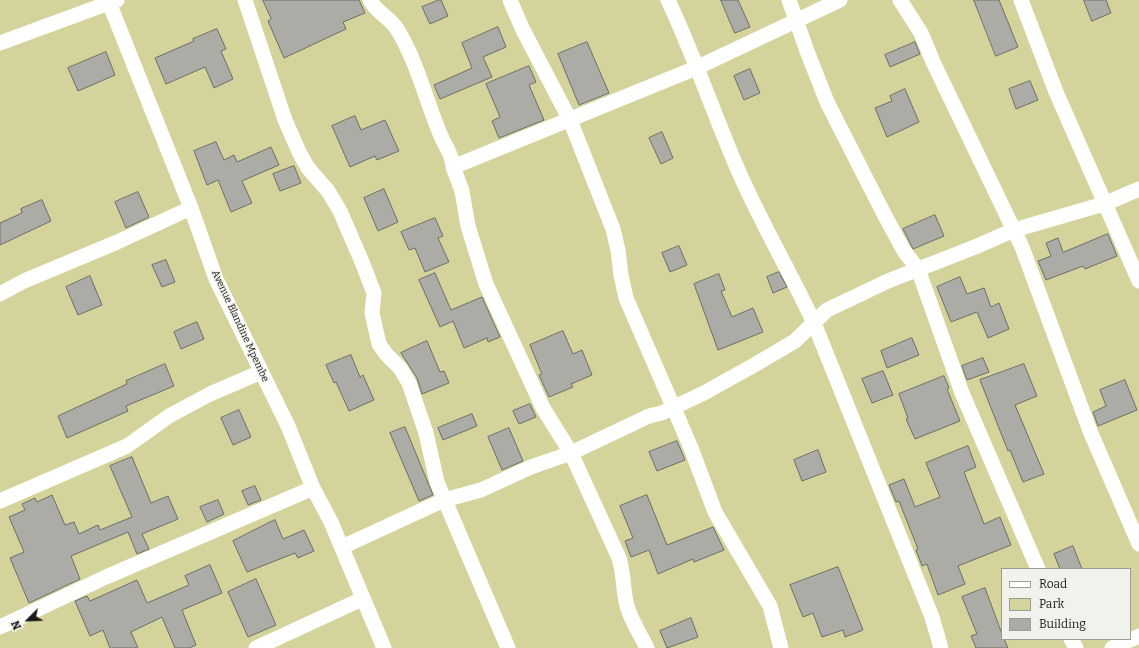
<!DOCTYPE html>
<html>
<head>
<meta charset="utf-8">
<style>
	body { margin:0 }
	#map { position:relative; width:1139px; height:648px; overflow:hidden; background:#e4e4de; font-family:Bitter,serif }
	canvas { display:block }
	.legend { position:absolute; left:1001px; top:568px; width:130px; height:72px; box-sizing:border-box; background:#f2f2ec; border:1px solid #9b9b97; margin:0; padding:5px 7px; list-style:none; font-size:12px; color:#191917 }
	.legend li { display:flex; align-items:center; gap:8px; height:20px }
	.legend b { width:20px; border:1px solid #9b9b97 }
	.north { position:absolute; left:8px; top:600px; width:40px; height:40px; -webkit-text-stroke:3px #f2f2ec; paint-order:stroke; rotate:246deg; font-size:11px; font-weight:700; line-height:16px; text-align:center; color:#191917 }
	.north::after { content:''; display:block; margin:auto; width:14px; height:18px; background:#191917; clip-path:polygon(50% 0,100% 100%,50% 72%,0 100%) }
</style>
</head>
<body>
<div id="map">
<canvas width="1139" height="648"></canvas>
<ul class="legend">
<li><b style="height:5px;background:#fff"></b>Road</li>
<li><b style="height:11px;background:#d4d39b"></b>Park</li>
<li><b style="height:11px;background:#acaca6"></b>Building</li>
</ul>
<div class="north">N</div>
</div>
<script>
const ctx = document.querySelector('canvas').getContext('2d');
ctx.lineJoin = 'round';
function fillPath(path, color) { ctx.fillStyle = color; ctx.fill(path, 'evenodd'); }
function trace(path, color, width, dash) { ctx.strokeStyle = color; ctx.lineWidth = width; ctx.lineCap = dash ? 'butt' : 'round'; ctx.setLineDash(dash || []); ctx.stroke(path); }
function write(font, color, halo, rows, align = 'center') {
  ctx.font = font + ' Bitter,serif'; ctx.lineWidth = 3; ctx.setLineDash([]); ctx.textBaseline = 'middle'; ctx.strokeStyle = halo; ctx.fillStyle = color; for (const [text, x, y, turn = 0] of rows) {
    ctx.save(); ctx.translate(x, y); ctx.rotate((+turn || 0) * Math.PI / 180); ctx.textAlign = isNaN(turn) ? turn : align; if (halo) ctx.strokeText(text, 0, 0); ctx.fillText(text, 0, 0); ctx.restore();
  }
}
fillPath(new Path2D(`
	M0,0H1139V648H0ZM1002,569H1130V639H1002Z`), '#d4d39b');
const building = new Path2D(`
	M263,0H359L365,13L343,22L346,29L284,58L268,21L271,19Z
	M439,0H441L448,16L430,24L422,7Z
	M721,0H738L750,27L735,33Z
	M974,0H999L1018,47L996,56Z
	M1084,0H1106L1111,13L1092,21Z
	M498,27L506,47L483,57L492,77L440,99L434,85L472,68L462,43Z
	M217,29L226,49L221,51L233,79L214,88L205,67L166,84L155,58L194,41L193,39Z
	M587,42L609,93L579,105L558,54Z
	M915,42L920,54L890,67L885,55Z
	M106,52L115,75L78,91L68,68Z
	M529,66L536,82L529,85L544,120L499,138L492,121L500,117L486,84Z
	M750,69L760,93L744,100L734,76Z
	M1030,81L1038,100L1016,109L1009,89Z
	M905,89L919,122L887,137L875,108L892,101L890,96Z
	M355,116L361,130L385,120L399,151L377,160L375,156L350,167L332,126Z
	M662,132L673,158L661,164L649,138Z
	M216,142L224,160L234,155L237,162L271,147L279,165L242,181L252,203L231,212L218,180L207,185L194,151Z
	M294,166L301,183L280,191L273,174Z
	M384,189L398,222L378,231L364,198Z
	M138,192L149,217L126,228L115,202Z
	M42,200L51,221L0,245V223L22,213L21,209Z
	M935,215L944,236L913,249L903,229Z
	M435,218L443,236L438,238L449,262L425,272L415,248L409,250L401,232Z
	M1108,234L1117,256L1085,269L1083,266L1046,280L1038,261L1051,256L1046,243L1058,238L1063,252Z
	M679,246L687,265L670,272L662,253Z
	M166,260L175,282L162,287L152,265Z
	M779,272L787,287L773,293L767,277Z
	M435,273L451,310L482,297L500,337L488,342L487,338L464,348L453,321L440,327L419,280Z
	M719,274L725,290L721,291L732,317L753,308L763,332L718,350L694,284Z
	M90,276L102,305L78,315L66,287Z
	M960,277L967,294L984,288L991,307L999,303L1009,329L988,338L977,312L951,322L937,287Z
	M197,322L204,339L181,349L174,332Z
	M563,331L573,354L582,350L592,375L571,384L573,387L549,397L539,375L542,374L530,345Z
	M912,338L919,355L887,368L881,351Z
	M427,341L440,372L444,371L449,383L422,394L417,378L401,353Z
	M351,355L360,377L363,375L374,400L349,411L336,382L334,383L326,365Z
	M983,358L989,372L967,380L962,366Z
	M165,364L174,386L126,406L128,411L67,438L58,416L127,384L126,381Z
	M1024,364L1037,396L1015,405L1044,474L1023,482L1010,450L1008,451L980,380Z
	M883,371L893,395L872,403L862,379Z
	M944,376L949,388L947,389L960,421L915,439L906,419L908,418L899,394Z
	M1125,380L1137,410L1098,426L1093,412L1106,406L1100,390Z
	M530,404L536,417L519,424L513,411Z
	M239,410L251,437L233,445L221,418Z
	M472,414L477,426L443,440L438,428Z
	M405,427L433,495L419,501L390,433Z
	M509,428L523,461L502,470L488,437Z
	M677,441L685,460L657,471L649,452Z
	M968,446L976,467L964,472L984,524L1000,517L1011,545L958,566L965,584L938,595L927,564L922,566L916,550L918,549L899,501L896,502L889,485L904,479L915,507L940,497L926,463Z
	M818,450L826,472L802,481L794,460Z
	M132,457L151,503L168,496L178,519L142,534L149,549L137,554L128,532L71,556L80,579L29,603L10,558L24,552L9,517L25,510L22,504L35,498L37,502L52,495L65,525L74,522L79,534L98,525L100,530L132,517L110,466Z
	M255,486L261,500L248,505L242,491Z
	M647,495L667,545L713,527L724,550L694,562L693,559L658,574L649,550L631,557L625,541L633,538L620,506Z
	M218,500L224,514L207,522L200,507Z
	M275,520L283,539L304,530L314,551L298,558L295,553L247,572L233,541Z
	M1073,546L1082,569H1060L1054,554Z
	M210,565L222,593L182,610L196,645L189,648H175L162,617L131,632L138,648H110L103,630L90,636L75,601L87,596L90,601L137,580L147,603L189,585L185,576Z
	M838,567L863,630L845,637L843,630L822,637L813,613L803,617L790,585Z
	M256,579L276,625L248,637L228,592Z
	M985,588L1002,634V639H1004L1008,648H976L971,636L977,634L962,597Z
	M691,618L698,637L667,648L660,631Z`);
fillPath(building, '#acaca6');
trace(building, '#6e6e69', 1);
trace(new Path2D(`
	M108,0L191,208L216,279L288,426L313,488L331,522L384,648
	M245,0L285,120L300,154L308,168L328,191L340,211L362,262L374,293L372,313L379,344L386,354L400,368L409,383L426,433L437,482L508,648
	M370,0C377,13 389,17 397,29C417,61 426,101 441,136C445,146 453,156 453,167L696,68L840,0
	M510,0L522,28L570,120L598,191L613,229L618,250L621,275L626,298L691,448L715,512L770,606L781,648
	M668,0C693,53 712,109 735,163C758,218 789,269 814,323L932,617L941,648
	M789,0L807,51L827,102L884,214L904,251L918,269L962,393L1038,569
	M900,0L921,33L934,64L1022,247L1090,431L1139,544
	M1021,0L1056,92L1139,281
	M0,43L117,0
	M453,167L462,191L468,226L486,284L543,408L571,453L619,558C623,571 623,583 625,596C627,614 639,632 647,648
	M0,294L24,281L115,243L191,208
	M0,501L127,446L169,416L210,394L261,372
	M342,547L444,500L481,490L531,467L571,453L649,416L662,413L704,393L756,364L795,341L827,310L888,281L975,247L1014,230L1104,204L1139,189
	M0,627L106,577L313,488
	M1071,639L1076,648
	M256,648L362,599
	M1112,648L1139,636`), '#fff', 15);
write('10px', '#191917', '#f2f2ec', [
	["Avenue Blandine Mpembe",240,326,65]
]);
</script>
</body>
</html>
